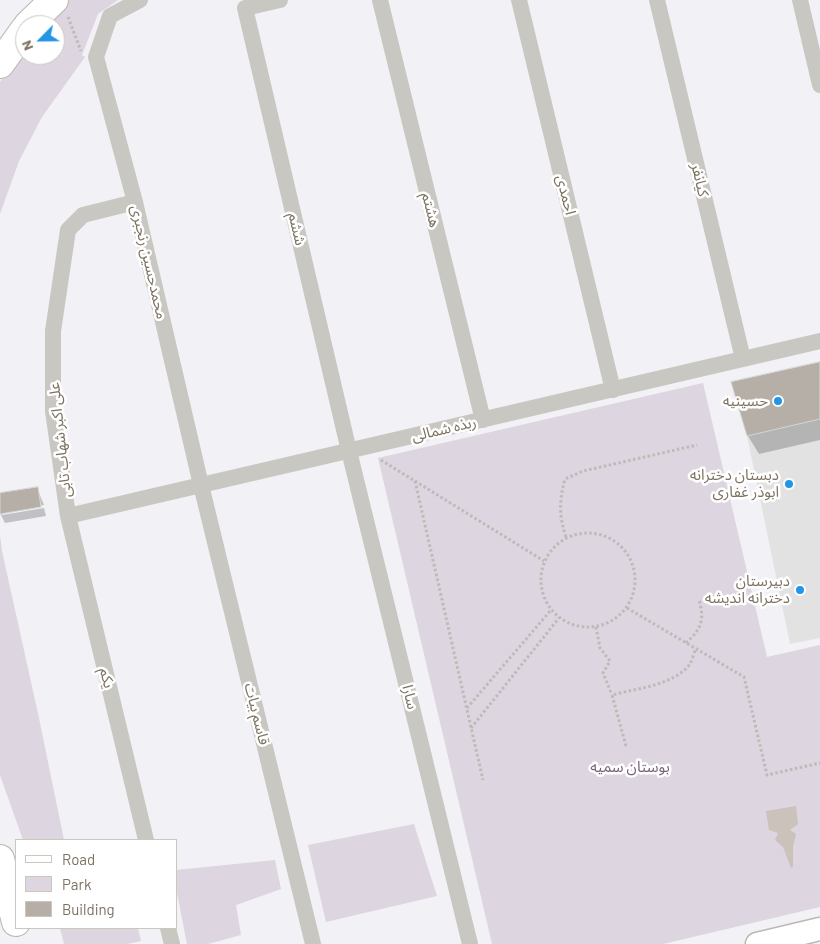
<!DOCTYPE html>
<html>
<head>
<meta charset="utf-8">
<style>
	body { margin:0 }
	#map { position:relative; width:820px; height:944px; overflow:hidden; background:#f2f1f5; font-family:Barlow,sans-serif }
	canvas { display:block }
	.legend { position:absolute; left:15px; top:839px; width:162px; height:90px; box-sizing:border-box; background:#fff; border:1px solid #cbc7bf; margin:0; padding:6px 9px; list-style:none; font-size:15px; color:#7d7260 }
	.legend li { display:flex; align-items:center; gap:10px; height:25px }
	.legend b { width:25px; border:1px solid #cbc7bf }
	.north { position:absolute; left:15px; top:15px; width:50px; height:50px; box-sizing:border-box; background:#fff; border:1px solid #cbc7bf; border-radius:50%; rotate:247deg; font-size:14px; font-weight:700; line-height:20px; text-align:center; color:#7d7260 }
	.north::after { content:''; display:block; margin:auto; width:18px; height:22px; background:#2295e5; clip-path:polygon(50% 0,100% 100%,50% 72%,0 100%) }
</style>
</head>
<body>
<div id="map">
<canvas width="820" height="944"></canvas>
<ul class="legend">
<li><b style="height:6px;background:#fff"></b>Road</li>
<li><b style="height:14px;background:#ddd5df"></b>Park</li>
<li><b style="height:14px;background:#b5afa7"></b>Building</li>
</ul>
<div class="north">N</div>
</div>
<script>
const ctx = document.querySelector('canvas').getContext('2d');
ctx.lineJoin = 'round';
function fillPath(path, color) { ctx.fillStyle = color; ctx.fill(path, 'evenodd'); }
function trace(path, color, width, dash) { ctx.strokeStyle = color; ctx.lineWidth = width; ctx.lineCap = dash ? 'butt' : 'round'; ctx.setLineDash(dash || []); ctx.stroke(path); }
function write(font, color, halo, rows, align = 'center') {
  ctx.font = font + ' Barlow,"Noto Sans Arabic",sans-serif'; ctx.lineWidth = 5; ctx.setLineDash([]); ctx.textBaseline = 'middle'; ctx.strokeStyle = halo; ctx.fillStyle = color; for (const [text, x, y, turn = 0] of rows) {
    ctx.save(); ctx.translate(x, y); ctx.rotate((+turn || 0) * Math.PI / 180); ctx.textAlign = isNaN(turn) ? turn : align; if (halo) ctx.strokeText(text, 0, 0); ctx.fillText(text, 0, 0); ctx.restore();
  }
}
fillPath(new Path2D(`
	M820,419V638L790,644L747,436Z`), '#e3e2e3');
fillPath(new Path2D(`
	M68,0H118L98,14L82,55L85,57L42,117L19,161L0,214V82L25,45V55H55V25H43Z
	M703,383L767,657L820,645V907L663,944H492L378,458Z
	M0,535L2,551L39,718L64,840H23L0,775Z
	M414,824L437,896L326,922L308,845Z
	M275,860L281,889L236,905L241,935L208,944H187L176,888V870Z
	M60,928H138L141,941L127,944H64Z`), '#ddd5df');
fillPath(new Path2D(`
	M796,806L798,824L790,830L796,834L793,847V867L791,868L783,847L775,840L778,833L769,830L766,811Z`), '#cbc2bb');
fillPath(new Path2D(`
	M820,363V440L759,454L748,436L733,383Z
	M37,488L44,505L2,512V515L44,508L46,516L5,523L0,513V494Z`), '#0003');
const building = new Path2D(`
	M820,362V419L747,436L731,382Z
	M38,487L41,507L0,514V493Z`);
fillPath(building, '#b5afa7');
trace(building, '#d5d4d6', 1);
const secondary = new Path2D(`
	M757,944L820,929`);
const highway = new Path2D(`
	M28,25L54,0
	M0,64L25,29
	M0,859L16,922`);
trace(secondary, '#bcb8b2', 25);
trace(highway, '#b8b5b1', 30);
trace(new Path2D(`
	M68,17L81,51
	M381,460L544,561
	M415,481L483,780
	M541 580a47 47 0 1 1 94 0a47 47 0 1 1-94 0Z
	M566,537C559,517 559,500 565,479L583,471L697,445
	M627,608L744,677L767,775L820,763
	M596,627L600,648L610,661L603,673L612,695
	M686,643C701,629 705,621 699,600
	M467,708L551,610
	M471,728L559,618
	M626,746L612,695C637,688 673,686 690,664C692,660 694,653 696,649`), '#bdbbb8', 3, [2.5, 2.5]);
trace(new Path2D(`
	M140,0L110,16L96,57L135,202L201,485L313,944
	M280,0L245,8L349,451L470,944
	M380,0L483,420
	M519,0L613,390
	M657,0L743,359
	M800,0L820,85
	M135,202L83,215L68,230L53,331V411L68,516L146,840
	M68,516L820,341
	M168,928L172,944`), '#c9c7c2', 16);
trace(secondary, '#fff', 22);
trace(highway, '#fff', 28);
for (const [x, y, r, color] of [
	[778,401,5,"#2295e5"],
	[789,484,5,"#2295e5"],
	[800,590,5,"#2295e5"]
]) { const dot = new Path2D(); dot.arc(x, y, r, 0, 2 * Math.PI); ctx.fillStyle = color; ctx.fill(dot); trace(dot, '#fff', 2); }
write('15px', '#7d7260', '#fff', [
	["کیانفر",700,180,77],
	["احمدی",566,195,76],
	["هشتم",431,210,76],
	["ششم",297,229,77],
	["محمدحسین رنجبری",149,262,77],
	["ربذه شمالی",444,429,-13],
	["علی اکبر شهاب تابی",60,440,-96],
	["یکم",107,678,76],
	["سارا",410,697,76],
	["قاسم بیات",257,714,76]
]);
write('15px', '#7d7260', '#fff', [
	["حسینیه",768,401],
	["دبستان دخترانه",779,475],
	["ابوذر غفاری",779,492],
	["دبیرستان",790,581],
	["دخترانه اندیشه",790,598]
], 'right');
write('15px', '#79637a', '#fff', [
	["بوستان سمیه",630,767]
]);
</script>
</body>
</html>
